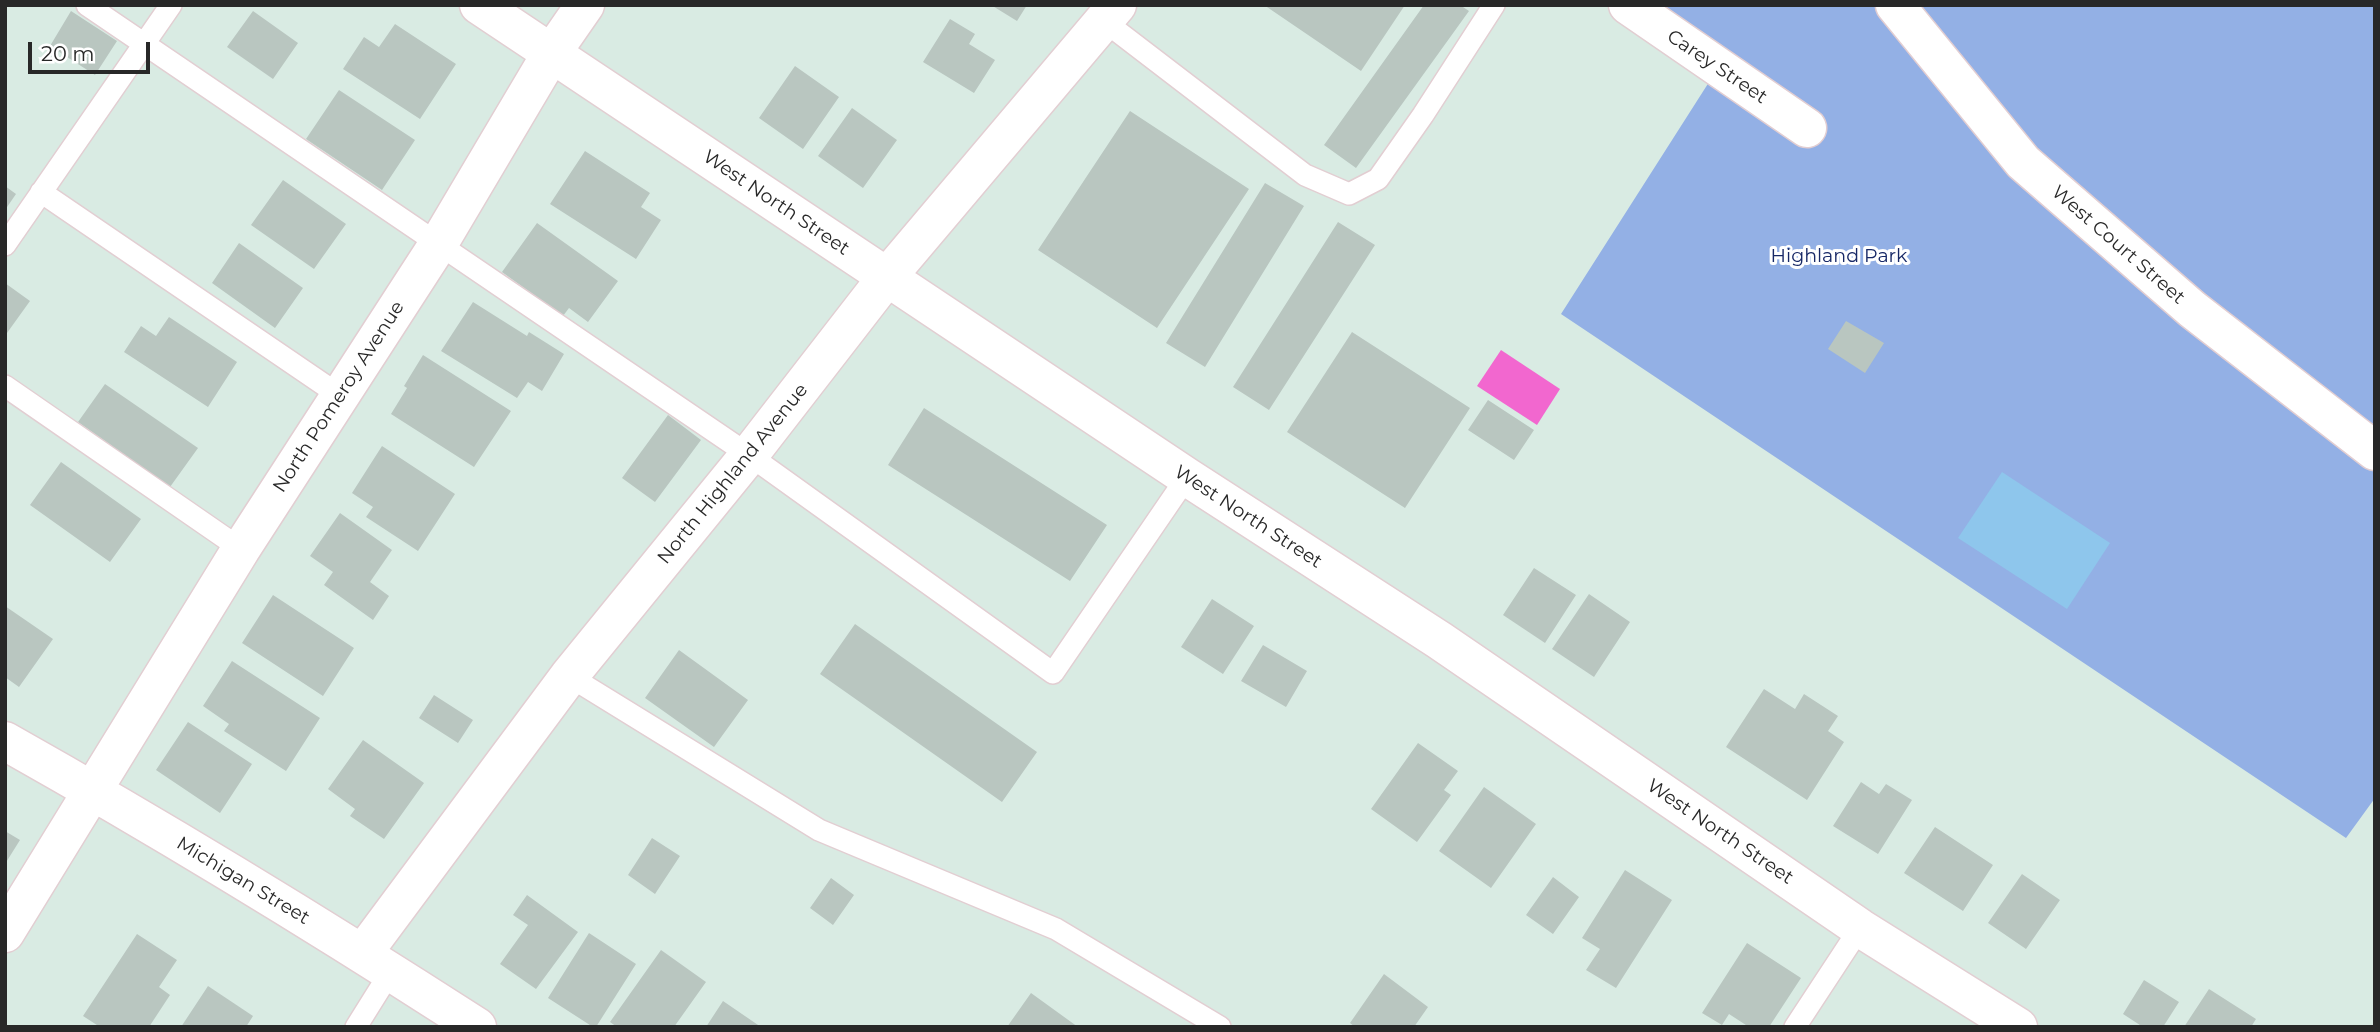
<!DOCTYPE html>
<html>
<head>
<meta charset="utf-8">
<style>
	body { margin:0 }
	#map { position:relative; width:2380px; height:1032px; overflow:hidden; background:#d9ebe3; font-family:Montserrat,sans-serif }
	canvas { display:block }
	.frame { position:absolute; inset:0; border:7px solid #282828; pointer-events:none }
	.scale { position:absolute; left:28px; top:42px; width:122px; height:32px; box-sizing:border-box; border:4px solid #282828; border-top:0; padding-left:9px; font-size:21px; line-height:24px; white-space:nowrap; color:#282828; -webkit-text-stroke:5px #fff; paint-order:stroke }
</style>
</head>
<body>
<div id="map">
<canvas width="2380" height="1032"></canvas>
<div class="frame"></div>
<div class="scale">20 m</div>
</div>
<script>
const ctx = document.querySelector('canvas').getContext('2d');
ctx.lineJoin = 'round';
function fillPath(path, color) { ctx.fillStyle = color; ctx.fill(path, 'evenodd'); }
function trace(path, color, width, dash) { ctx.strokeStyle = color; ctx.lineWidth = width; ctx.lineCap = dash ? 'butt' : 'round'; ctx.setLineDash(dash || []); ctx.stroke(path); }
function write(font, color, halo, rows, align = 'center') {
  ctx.font = font + ' Montserrat,sans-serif'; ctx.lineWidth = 6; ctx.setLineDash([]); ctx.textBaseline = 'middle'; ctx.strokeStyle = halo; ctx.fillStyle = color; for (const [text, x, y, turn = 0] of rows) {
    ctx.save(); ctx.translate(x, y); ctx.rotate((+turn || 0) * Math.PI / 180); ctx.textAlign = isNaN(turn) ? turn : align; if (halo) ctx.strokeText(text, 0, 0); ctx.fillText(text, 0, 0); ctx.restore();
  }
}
fillPath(new Path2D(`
	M1628,5H2375V798L2346,838L1561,314L1718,68Z`), '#93b0e5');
fillPath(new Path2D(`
	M2002,472L2110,543L2067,609L1958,538Z`), '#8ec6ec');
fillPath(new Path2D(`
	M1501,350L1560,389L1537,425L1477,386Z`), '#f267cf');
fillPath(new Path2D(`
	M991,5H1027L1017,21Z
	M1264,5H1405L1361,71Z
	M1424,5H1460L1469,11L1356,168L1324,145Z
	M71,11L117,41L95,75L50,46Z
	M253,11L298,43L273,79L227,47Z
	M950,19L975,34L969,44L995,60L974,93L923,62Z
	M395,24L456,64L420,119L343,69L364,37L379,47Z
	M795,66L839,97L803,149L759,118Z
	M339,90L415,140L382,190L306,139Z
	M852,108L897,140L863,188L818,156Z
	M1130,111L1249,189L1157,328L1038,250Z
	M585,151L650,193L641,207L661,220L636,259L550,204Z
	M283,180L346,224L314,269L251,225Z
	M1265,183L1304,206L1205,367L1166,343Z
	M5,186L16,194L5,210Z
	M1338,222L1375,245L1269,410L1233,387Z
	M537,223L618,281L588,322L569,308L563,316L502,272Z
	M239,243L303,288L275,328L212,283Z
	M5,283L30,301L7,333L5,332Z
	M473,302L527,336L529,332L564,354L542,391L528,382L517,398L441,351Z
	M169,317L237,362L208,407L124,352L141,326L156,336Z
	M1846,321L1884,343L1865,373L1828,349Z
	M1352,332L1470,408L1405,508L1287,432Z
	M423,355L511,411L474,467L391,414L407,388L404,386Z
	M105,384L198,448L170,487L78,422Z
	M1488,400L1534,430L1514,460L1468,430Z
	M924,408L1107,525L1070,581L888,465Z
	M668,415L701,440L655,502L622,478Z
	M382,446L455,494L418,551L366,517L373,507L352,493Z
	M61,462L141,519L110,562L30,505Z
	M340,513L392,550L370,582L389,596L373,620L324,585L333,572L310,556Z
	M1534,568L1576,595L1545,643L1503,615Z
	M1589,594L1630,622L1594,677L1552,649Z
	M273,595L354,648L323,696L242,643Z
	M1212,599L1254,626L1223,674L1181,647Z
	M5,606L53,639L19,687L5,677Z
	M855,624L1037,752L1002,802L820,674Z
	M1263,645L1307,671L1286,707L1241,681Z
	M679,650L748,700L714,747L645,698Z
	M232,661L320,718L286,771L224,731L229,724L203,706Z
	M1764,689L1795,709L1804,694L1838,716L1828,731L1844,742L1807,800L1726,747Z
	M434,695L473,720L458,743L419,718Z
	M188,722L252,764L220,813L156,770Z
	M363,740L424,783L384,839L350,816L355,809L328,789Z
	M1418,743L1458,771L1444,790L1451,795L1417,842L1371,809Z
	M1861,782L1879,794L1886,784L1912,800L1878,854L1833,826Z
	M1484,787L1536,824L1491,888L1439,851Z
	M1935,827L1993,865L1963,911L1904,873Z
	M5,831L20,840L5,864Z
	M652,838L680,856L655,894L628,875Z
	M1625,870L1672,900L1616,988L1586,970L1600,949L1582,938Z
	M2022,874L2060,900L2026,949L1988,923Z
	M1553,877L1579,897L1553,934L1526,915Z
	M831,878L854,895L833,925L810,908Z
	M527,895L578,932L536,989L500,964L528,925L513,915Z
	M589,933L636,964L596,1027H593L548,998Z
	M137,934L177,960L159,987L170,995L149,1027H100L83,1016Z
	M1747,943L1801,978L1769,1027H1749L1729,1014L1722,1025L1702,1013Z
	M661,950L706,982L674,1027H617L610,1022Z
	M1384,974L1428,1007L1414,1027H1355L1350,1023Z
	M2144,980L2179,1002L2163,1027H2143L2123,1014Z
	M208,986L253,1016L246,1027H181Z
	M2209,989L2256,1019L2251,1027H2184Z
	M1031,993L1078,1027H1007Z
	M723,1001L761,1027H706Z`), '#b9c6c0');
const lane = new Path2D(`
	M87,5L749,455L1053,673L1187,477
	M1104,21L1305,175L1349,194L1378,179L1423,115L1494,5
	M41,192L339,395
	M5,245L171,5
	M5,386L241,549
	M569,676L819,830L1056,929L1220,1027
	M356,1027L391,971
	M1795,1027L1860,928`);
const street = new Path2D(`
	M479,5L1187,477L1439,640L1860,928L2018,1027
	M1628,5L1807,128
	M5,741C165,831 322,927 477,1027
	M5,933L241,549L439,243L551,54L585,5
	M363,953L569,676L749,455L887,277L1117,5`);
const secondary = new Path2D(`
	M1895,5L2023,162L2192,309L2375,451`);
trace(lane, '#e2ced2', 24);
trace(street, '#e2ced2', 41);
trace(secondary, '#e2ced2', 41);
trace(lane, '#fff', 21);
trace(street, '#fff', 38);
trace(secondary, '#fff', 38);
write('19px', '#282828', '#fff', [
	["Carey Street",1717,67,34],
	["West North Street",776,203,34],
	["West Court Street",2118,245,41],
	["North Pomeroy Avenue",339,397,-57],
	["North Highland Avenue",733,474,-51],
	["West North Street",1248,517,33],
	["West North Street",1720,832,34],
	["Michigan Street",243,881,31]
]);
write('19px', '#172866', '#fff', [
	["Highland Park",1839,256]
]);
</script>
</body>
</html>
